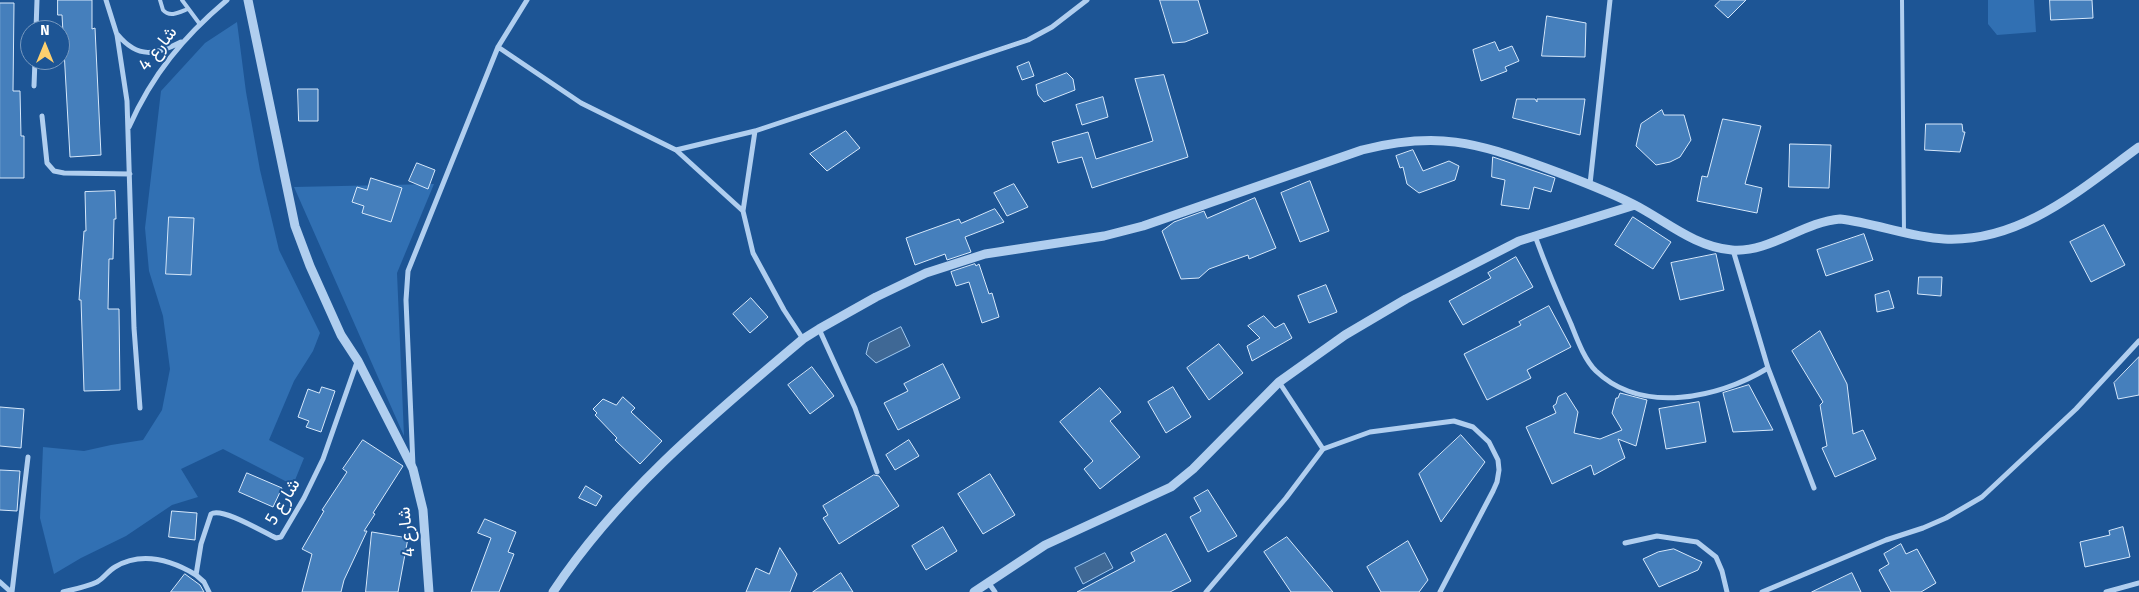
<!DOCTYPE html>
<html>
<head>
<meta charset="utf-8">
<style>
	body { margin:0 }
	#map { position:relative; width:2139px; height:592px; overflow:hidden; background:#1d5595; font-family:"Fira Sans",sans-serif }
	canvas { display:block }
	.north { position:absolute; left:20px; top:20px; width:50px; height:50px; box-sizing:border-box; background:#1d5595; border:1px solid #7799bf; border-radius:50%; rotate:0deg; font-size:14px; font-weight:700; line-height:20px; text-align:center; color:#fff }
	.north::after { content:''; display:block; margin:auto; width:18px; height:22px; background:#fed06e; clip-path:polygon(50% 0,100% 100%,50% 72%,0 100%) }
</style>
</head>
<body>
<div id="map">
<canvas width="2139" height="592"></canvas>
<div class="north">N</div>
</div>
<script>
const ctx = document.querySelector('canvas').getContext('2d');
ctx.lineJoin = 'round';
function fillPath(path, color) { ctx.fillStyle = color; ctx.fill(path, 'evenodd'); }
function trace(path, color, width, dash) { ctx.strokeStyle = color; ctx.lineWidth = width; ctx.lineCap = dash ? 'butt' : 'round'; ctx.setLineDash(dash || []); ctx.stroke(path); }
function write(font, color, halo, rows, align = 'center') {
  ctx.font = font + ' "Fira Sans",Vazirmatn,sans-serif'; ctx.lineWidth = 4; ctx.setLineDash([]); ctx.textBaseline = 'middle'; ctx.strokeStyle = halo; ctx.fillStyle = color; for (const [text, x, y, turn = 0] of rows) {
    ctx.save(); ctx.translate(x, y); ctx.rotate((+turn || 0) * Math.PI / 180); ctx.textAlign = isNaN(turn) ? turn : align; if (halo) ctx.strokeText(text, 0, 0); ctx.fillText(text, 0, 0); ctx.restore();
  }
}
fillPath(new Path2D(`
	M1988,0H2034L2036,32L1997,35L1988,24Z
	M237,22L246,92L260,170L279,250L320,333L313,351L294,381L269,440L304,458L293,485L223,449L181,469L198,497L172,505L126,536L81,558L54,574L40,518L43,447L84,451L111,445L143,440L162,410L170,369L163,316L149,271L145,228L161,91L205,43Z
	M434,184L397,273L404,436L294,187Z`), '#3170b3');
const water = new Path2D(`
	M901,327L910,346L876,363L866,354L869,343Z
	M1105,553L1113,568L1083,584L1075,568Z`);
fillPath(water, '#3f6895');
trace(water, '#a3caf1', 1);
const building = new Path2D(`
	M58,0H92V29L95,28L101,155L70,157L62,15H58Z
	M1160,0H1198L1208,33L1185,42L1173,43Z
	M1721,0H1746L1728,18L1715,6Z
	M2050,0H2092L2093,18L2051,20Z
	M0,3H14L13,91H20L21,136H24V178H0Z
	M1547,16L1586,23L1585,57L1542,56Z
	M1495,42L1499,51L1512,46L1519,61L1505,67L1507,71L1481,81L1473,50Z
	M1029,62L1034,76L1022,80L1017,67Z
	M1067,73L1073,79L1075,90L1044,102L1038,95L1036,85Z
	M1164,75L1188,157L1092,188L1082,157L1058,163L1052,142L1088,132L1096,159L1153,141L1135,79Z
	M298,89H318V121H299Z
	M1103,97L1108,117L1082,125L1076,105Z
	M1517,99H1535L1537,102V99H1585L1580,135L1513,118Z
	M1662,110L1664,115H1684L1691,140L1680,157L1670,162L1656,165L1636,146L1641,124Z
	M1723,119L1761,126L1745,184L1762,188L1757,213L1697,201L1702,176L1707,177Z
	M1926,124H1962L1963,132H1965L1960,152L1925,150Z
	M846,131L860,148L827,171L810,154Z
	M1790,144L1831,145L1829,188L1789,187Z
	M1413,150L1423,171L1449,161L1459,166L1455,180L1419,193L1407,184L1403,167L1400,168L1396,156Z
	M1493,157L1555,178L1551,192L1534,187L1529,209L1501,205L1505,180L1492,177Z
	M417,163L435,170L428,189L409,181Z
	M371,178L402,188L391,222L362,213L364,206L352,202L357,187L367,190Z
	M1310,181L1329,231L1300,242L1281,193Z
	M1014,184L1028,207L1007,216L994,193Z
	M115,191L116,219H114L113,259H109L108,309H119L120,390L84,391L81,300H79L84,231H86L85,192Z
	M1255,198L1276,248L1249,259L1248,255L1209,269L1199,278L1181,279L1162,231L1174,222L1204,211L1207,218Z
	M995,209L1004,222L965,237L971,252L947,260L945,254L915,265L906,238L959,219L961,223Z
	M169,217L194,218L191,275L166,274Z
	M1633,217L1671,242L1653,269L1615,245Z
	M2104,225L2125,265L2091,282L2070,242Z
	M1864,234L1873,260L1826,276L1817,250Z
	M1716,254L1724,290L1680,300L1671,263Z
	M1516,257L1533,287L1463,325L1449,301L1491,278L1488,273Z
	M975,264L976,266L979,264L989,294L992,293L999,317L982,323L969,282L956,286L951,272Z
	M1919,277H1942L1941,296L1918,294Z
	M1326,285L1337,312L1309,323L1298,296Z
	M1889,291L1894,308L1877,312L1875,295Z
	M751,298L768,317L750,333L733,314Z
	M1549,306L1571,347L1527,370L1531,378L1487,400L1464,354L1521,325L1519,322Z
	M1264,316L1275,328L1284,323L1292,338L1252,361L1247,346L1260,338L1248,326Z
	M1820,331L1847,384L1853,434L1863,430L1876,459L1835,477L1822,448L1827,446L1820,405L1823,402L1792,351Z
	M1219,344L1243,373L1209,400L1187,368Z
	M2139,357V395L2118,399L2114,383Z
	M943,364L960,398L898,430L884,403L908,391L904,384Z
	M812,367L834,396L810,414L788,385Z
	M1749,385L1773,430L1733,432L1723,393Z
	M322,387L335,391L321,432L306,427L309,421L298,417L308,389L319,393Z
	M1173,387L1191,417L1166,433L1148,402Z
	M1100,388L1121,412L1110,421L1140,457L1100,489L1084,469L1093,461L1060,422Z
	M1566,393L1578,412L1574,433L1600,439L1622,430L1612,413L1616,398H1618L1620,393L1647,400L1636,446L1618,439L1625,458L1594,475L1591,465L1552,484L1526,427L1556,413L1553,406L1556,404L1558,397Z
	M623,397L635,408L631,412L662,441L640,464L615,440L617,438L595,415L597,413L593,409L603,399L616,405Z
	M1699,402L1706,442L1666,449L1659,409Z
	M0,407L24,409L21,448L0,446Z
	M1461,435L1485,462L1441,522L1419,474Z
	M363,440L403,466L373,513L375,514L364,531H367L344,580L341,592H302L312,554L302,549L324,511L322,510L347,472L343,469Z
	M909,440L919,456L895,470L886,455Z
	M0,470L20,471L17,511L0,510Z
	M247,473L282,488L273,507L239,492Z
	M990,474L1015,515L983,534L958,494Z
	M874,475L879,476L899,506L839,544L823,518L828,515L823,506Z
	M586,486L602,496L596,506L579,498Z
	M1208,490L1237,536L1208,552L1190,517L1201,511L1194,498Z
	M172,511L197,513L195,540L169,537Z
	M485,519L516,532L508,552L514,554L499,592H471L491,538L478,533Z
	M943,527L957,551L926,570L912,546Z
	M2123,527L2130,557L2085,567L2080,542L2110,535L2109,531Z
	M372,532L408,538L398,592H366Z
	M1166,534L1191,581L1170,592H1077L1135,561L1131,553Z
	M1287,537L1333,592H1291L1264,552Z
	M1408,541L1428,580L1419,592H1381L1367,567Z
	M1901,544L1906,554L1917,549L1936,583L1921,592H1891L1879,570L1889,564L1884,554Z
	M780,548L797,574L790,592H746L756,568L769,574Z
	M1674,549L1702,562L1698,570L1659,587L1643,559L1658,552Z
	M841,573L853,592H813Z
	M1852,573L1861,592H1812Z
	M185,574L200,585L204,592H171Z`);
fillPath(building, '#457fbc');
trace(building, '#d6e8fb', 1);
trace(new Path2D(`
	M160,0L163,10C170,18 180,12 188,9
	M182,0L199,23
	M1902,0L1904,233`), '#b0ceef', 4);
trace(new Path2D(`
	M106,0L117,35L127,101L134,328L140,408
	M36,30L37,0
	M118,35C138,59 156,55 181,42
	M498,47L581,103L676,150L743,211L753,253L784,310L803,339
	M34,86L35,60
	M42,116L47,163L54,171L64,173L130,174
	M129,127C152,75 183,37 227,0
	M676,150L755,131L1028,40L1052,27L1087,0
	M1590,184L1610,0
	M743,211L755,131
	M1535,236C1546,266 1558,295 1571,324C1577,339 1584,359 1596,371C1642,415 1719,398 1768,368L1733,250
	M819,329L855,408L877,472
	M1768,368L1814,488
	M1279,382L1323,449
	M413,466L406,300L408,271L498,47L527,0
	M1625,543L1657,536L1697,542L1716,557L1722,571L1727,592
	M0,582L11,592
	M988,582L995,592
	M12,592L28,457
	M63,592C75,589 86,587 97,582C104,578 108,571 115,567C142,551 171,560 196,575
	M209,592L204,582L196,575L201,544L211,514C222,507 263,532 276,538L281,537L304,498L323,459L357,362
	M1206,592L1286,498L1323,449L1370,432L1454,421L1473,427L1489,442L1498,460L1499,470L1497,482L1493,491L1440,592
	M1762,592L1886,540L1923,528L1946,518L1982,497L2076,409L2139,341
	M2106,592L2139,583`), '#b0ceef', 5);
trace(new Path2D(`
	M248,0L295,226L310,266L341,335L358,361L413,469L423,510L429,592
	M553,592C619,492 713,415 803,339L819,329L876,297L926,273L985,254L1104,236L1143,226L1362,150C1437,131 1475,142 1546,168C1576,179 1605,190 1633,204C1665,220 1694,247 1732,250C1770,253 1803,222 1840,219C1875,223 1909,237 1944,239C2021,243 2081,189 2139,147
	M974,592L1045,545L1171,487L1193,469L1279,382L1345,335L1406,299L1519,241L1635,205`), '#b0ceef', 9);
write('18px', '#fff', '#1d5595', [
	["شارع 4",158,49,-52],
	["شارع 5",283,502,-59],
	["شارع 4",407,532,-96]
]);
</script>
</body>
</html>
